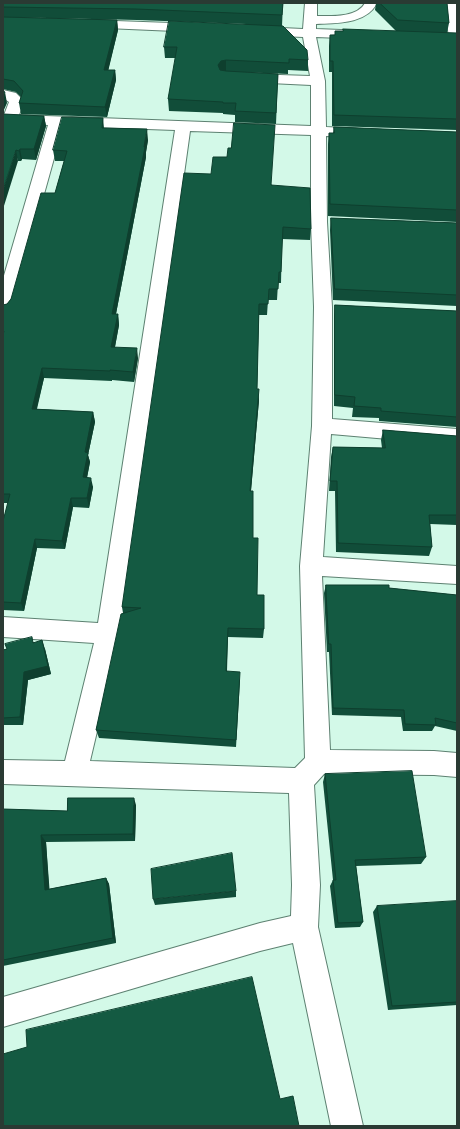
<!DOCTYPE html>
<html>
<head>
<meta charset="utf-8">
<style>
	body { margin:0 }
	#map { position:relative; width:460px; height:1129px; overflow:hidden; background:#d3f9e8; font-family:Poppins,sans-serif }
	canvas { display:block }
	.frame { position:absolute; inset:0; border:4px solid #2a3a33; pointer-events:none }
</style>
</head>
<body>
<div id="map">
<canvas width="460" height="1129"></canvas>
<div class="frame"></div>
</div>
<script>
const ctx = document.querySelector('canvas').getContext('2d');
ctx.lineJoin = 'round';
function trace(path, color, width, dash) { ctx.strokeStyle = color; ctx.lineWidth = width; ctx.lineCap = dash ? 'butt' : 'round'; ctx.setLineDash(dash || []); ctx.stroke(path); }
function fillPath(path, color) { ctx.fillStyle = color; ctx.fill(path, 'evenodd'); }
const minor = new Path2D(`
	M305,3H317V16C331,16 357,18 365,3H377C366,24 338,23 316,24V29L366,31L371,32L373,35L371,38L366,39L316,37L325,81L326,127L364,129L369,130L371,133L369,136L364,137L326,136L327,222L332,307V419L457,429V445L331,434L323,557L457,566V584L322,576L330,750L434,751L457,753V777L434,775L324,774L314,785L320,885L318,927L363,1126H331L293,943L260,951L3,1027V997L260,923L291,916L292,885L289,793L3,784V760L65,761L94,643L3,637V617L98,623L175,130L63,126L12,309L9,313L3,315V279L48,125L3,123V115H4L9,102L3,98V90L16,93L24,101L19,115L311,126V85L249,82L244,81L242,78L244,75L249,74L310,76L303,37L260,35L255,34L253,31L255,28L260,27L303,29ZM190,131L311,135V222L314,307L312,426L300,566L305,758L295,768L90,761L120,634Z
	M445,3H457V43L451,42L449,39Z
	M88,20L198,24L203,25L205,28L203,31L198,32L83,27L81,24L83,21Z`);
trace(minor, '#5d8171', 2);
fillPath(minor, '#fff');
fillPath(new Path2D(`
	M3,3H283L282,26L308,60V71L288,70V74L239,72L278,74L276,124L235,122V115L223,114V113L169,111L168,99L176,58H165L164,47L246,24L137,20L3,17Z
	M376,3H447L449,23L447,33H457V130L332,126V72H329V46L330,35L396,31L375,10Z
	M3,17L117,20L118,30L108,70H115L116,80L107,117L21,114L19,103L21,97L16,92L3,89Z
	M3,114L44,116L46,126L36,160L22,159L21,161H18Z
	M103,118L104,128L148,140L146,152V157L116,314H118L119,325L115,347L138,358L134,382L112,380V381L44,378L37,409L93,412L95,422L88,455L90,462L87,478L93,487L89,508L73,507L65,549L37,548L24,611L3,610V521L8,503H3V305L7,304L11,299L55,193L64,161H55L53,150Z
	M334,127L457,132V222L328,216V144L329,133H333Z
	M231,148L272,185L311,229L310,240L282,239L281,283H278L277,300H268L267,315H259L257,389L259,400L251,491L253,538L257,595L264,629L263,638L228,637L227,671L240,680L236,747L99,738L96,730L123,613L122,607L211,174L227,157Z
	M331,218L457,223V306L333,300L330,230Z
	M335,305L457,311V427L379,421V418L352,417L353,408L334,406V316Z
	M383,430L457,436V525L430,524L432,547L429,556L336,552L335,491H329L331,457L333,447L382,448L381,440Z
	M326,585L389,588L457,595V731L435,726L432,731H403L401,717L332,715L329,652H327L324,593Z
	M34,642L45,649L51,674L28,680L23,725H3V650Z
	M325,774L426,857L421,864L356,866L363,922L360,927L335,928L330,886L333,880L323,782Z
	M136,805L135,841L46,842L49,889L106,878L109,884L116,943L3,966V809L67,811Z
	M236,891V897L155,905L153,899Z
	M457,901V1005L388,1010L373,912L377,906Z`), '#114d39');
fillPath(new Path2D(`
	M117,20L118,30L106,80L104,70Z
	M226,60V72L221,73L218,65L221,61Z
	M115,70L116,80L107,117L105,107Z
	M5,92L7,103L3,112V96Z
	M44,116L46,126L36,160L34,149Z
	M147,129L148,140L146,152V157L114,324L112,314Z
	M20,149L22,159L21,161L19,151Z
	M16,150L18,161L3,209V190Z
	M118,314L119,325L113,357L111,347Z
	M137,348L138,358L134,382L133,372Z
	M42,368L44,378L34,419L32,409Z
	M259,389V400L250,501V491Z
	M93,412L95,422L88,455L90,462L85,487L83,477L85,452Z
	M91,478L93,487L89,508L87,498Z
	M71,498L73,507L65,549L62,541Z
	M35,539L37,548L24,611L21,603Z
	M42,640L45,649L51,674L28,680L23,725L20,717L24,672Z
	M134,798L136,805L135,841L133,834Z
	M41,835L46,842L50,896L45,890Z
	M106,878L109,884L116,943L113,938Z`), '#0e3f2e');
const building = new Path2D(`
	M3,3H283L282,15L136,9L3,7Z
	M380,3H447L449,23L398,20Z
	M3,17L117,20L104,70H115L105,107L19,103L23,91L14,81L3,79Z
	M169,21L283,26L307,50L308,60L289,59V63L226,60L221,61L218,65L220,70L226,71L278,74L276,113L235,111L236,103H223V102L168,99L177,47H164Z
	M343,29L457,33V119L334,115L333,61H330V35H335V31H343Z
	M3,91L5,92L3,96Z
	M3,114L44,116L34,149H20L19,151L16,150L3,190Z
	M62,117L103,118L102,128L147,129L144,147H145L112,314H118L111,347L137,348L133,372L110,370V371L42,368L32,409L93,412L85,452L88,453L83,477L91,478L87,498H71L62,541L35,539L21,603L3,602V521L10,494H3V335L4,331H3V305L7,304L11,299L41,193H55L67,151L53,150Z
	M234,123L275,125L271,185L310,188L311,229L283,227L281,272H279L278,289H269L268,304H259L257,389H259L250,491H253V538H258L257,595H264V629L228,628L226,671L240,672L236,740L96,730L121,614L141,608L122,607L184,173L211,174L213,157H227L228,148H231Z
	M334,127L457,132V210L330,204L329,133H334Z
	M331,218L457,223V295L335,289Z
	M335,305L457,311V417L381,411V408L354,406L355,397L335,395Z
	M383,430L457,436V515H429L432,547L338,543L337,481H330L333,447L385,448Z
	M326,585H389V588L457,595V723L435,718L436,725L405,724L404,710L333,708L331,644H329Z
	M32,637L33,643L42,640L48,666L24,672L20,717L3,718V650L7,649L5,644Z
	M412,771L426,857L355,860L363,922L338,923L333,880H336L325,774Z
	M68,798H134L133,834L41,835L45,890L106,878L113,938L3,960V809L67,811Z
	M232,853L236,891L153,899L151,869Z
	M457,901V1002L392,1006L377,906Z
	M252,977L280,1099L293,1096L299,1126H3V1054L27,1047L26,1030Z`);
fillPath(building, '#145a42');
trace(building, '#0e3f2e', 1);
</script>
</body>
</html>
